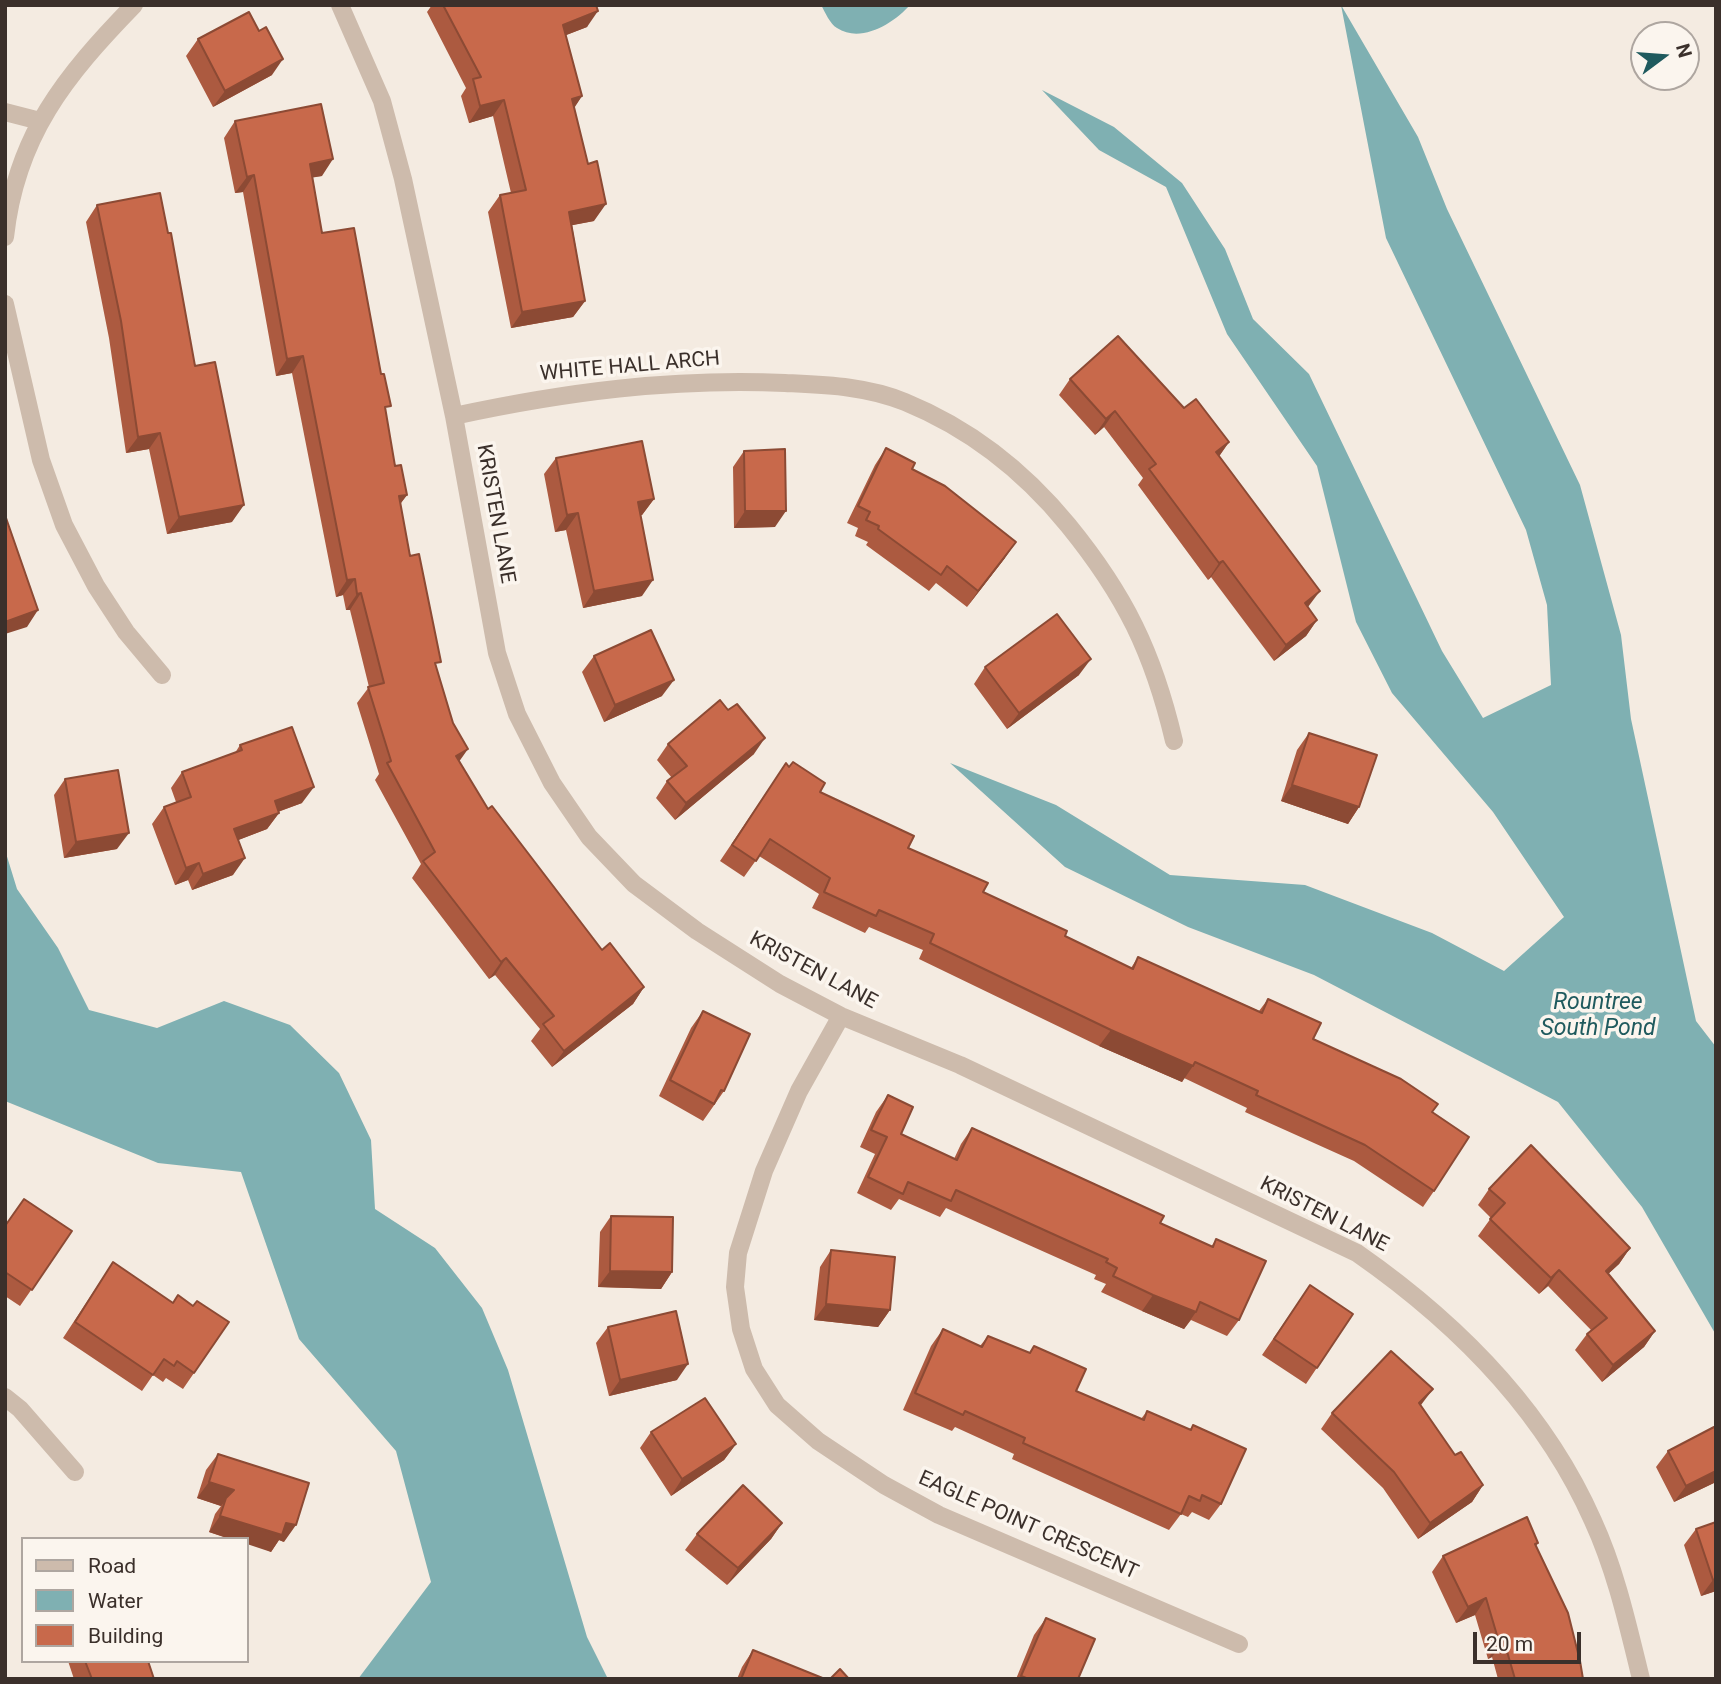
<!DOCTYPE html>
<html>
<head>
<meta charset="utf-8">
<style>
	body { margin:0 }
	#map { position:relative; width:1721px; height:1684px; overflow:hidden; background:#f4ebe1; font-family:Roboto,sans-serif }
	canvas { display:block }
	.frame { position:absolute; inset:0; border:7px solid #3b302b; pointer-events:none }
	.legend { position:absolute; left:21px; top:1537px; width:228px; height:126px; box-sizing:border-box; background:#fbf5ee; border:2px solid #aea6a0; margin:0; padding:9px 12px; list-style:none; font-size:21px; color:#3b302b }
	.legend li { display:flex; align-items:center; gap:14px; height:35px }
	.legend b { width:35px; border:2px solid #aea6a0 }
	.north { position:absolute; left:1630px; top:21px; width:70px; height:70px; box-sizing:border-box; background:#fbf5ee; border:2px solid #aea6a0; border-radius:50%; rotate:74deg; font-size:19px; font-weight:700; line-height:28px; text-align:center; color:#3b302b }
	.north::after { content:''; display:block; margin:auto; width:24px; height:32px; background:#1f5a5e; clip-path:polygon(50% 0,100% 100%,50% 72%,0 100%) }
	.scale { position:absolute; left:1473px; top:1632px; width:108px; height:32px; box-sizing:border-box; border:4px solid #3b302b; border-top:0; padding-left:9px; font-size:21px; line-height:24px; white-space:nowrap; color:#3b302b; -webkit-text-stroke:5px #fbf5ee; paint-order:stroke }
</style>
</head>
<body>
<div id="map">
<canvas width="1721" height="1684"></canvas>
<div class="frame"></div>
<ul class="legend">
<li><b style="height:9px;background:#cdbbac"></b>Road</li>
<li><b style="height:19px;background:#7fb0b2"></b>Water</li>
<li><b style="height:19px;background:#c8694b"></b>Building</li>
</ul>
<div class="north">N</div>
<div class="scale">20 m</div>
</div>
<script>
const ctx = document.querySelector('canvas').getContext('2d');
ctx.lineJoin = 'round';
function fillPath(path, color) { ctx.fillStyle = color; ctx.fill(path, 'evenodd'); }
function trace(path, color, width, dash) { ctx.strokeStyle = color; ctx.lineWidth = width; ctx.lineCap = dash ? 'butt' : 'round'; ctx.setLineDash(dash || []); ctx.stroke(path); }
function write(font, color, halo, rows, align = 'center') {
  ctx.font = font + ' Roboto,sans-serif'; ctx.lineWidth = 7; ctx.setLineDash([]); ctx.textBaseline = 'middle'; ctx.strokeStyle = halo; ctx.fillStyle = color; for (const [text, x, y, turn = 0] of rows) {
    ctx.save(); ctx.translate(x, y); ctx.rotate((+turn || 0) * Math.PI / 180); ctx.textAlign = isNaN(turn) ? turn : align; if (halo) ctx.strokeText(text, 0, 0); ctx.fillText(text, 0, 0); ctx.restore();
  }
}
fillPath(new Path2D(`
	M821,5H910C894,23 861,44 837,28C830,24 825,12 821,5Z
	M1341,5L1418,137L1447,209L1580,485L1621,635L1631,719L1696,1021L1716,1047V1335L1642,1207L1558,1102L1314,975L1188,927L1065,867L950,763L1056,805L1170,875L1305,885L1432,933L1504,971L1564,917L1493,812L1392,693L1356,622L1317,466L1227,334L1166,187L1099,150L1042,90L1114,127L1182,183L1225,249L1253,319L1309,374L1442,651L1483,718L1551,685L1547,605L1526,530L1386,238Z
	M5,850L17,889L58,948L89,1010L157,1028L224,1001L290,1025L339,1073L371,1140L375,1209L435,1248L482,1308L508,1370L587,1637L608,1679H358L431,1582L396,1451L299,1339L241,1172L158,1163L5,1101Z`), '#7fb0b2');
trace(new Path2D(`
	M340,5L382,101L403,179L454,416L497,653L517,714L552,783L589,837L634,884L697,931L780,984L841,1016L960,1065L1357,1253C1456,1322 1544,1410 1593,1521C1616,1571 1628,1626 1641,1679
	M5,112L40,121
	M5,237C16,136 65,76 134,5
	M5,304L41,460L64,525L96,586L126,632L162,675
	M454,416C565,392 672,378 785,383C826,385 866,386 905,402C971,429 1023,470 1068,525C1125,595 1153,652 1174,741
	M841,1016L799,1091L764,1171L738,1253L735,1287L741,1329L754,1369L777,1405L818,1441L884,1485L939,1515L1239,1644
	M5,1397L20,1409L75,1472`), '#cdbbac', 18);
fillPath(new Path2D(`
	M432,5H596L587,27L566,35L582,96L574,107L594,221L572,225L585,301L573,317L511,328L488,212L500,195L511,193L493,116L469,123L461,96L466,88L427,12Z
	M198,39L272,75L213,107L186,56Z
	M235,121L322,176L312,177L322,233L386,413L395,466L407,495L400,504L410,556L459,761L488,809L602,950L644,987L633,1004L552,1067L531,1041L540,1029L495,975L489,979L412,878L421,864L375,780L379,774L357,703L369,687L350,610H346L343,595L336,597L292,373L276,376L243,192L235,193L224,138Z
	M97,205L195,366L232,522L167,534L149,449L126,453L109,338L86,222Z
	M1070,379L1184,408L1229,442L1219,456L1308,607L1317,620L1306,636L1274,661L1211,577L1208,580L1138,485L1143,478L1104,427L1095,435L1059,395Z
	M886,448L912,469L1005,558L967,607L936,583L929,591L866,545L868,542L855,536L858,528L847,523L875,465Z
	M744,451L775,527L734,528L733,467Z
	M556,458L654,499L642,515H641L642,596L583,608L566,530L555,532L544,474Z
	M594,656L662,696L604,722L582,672Z
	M985,667L1079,675L1007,729L974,684Z
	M1309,733L1359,807L1348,824L1281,801L1297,750Z
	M668,744L754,754L675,820L656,798L667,781L672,778L657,760Z
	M240,745L302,803L278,812L279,813L267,829L238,840L233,875L192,890L188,880L175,885L152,824L164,807L176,802L171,788L182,772L235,753Z
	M786,763L789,767L820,792L908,848L983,892L1065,936L1131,968L1138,957L1259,1011L1268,999L1313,1039L1432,1112L1434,1191L1423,1207L1354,1161L1245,1112L1247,1108L1184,1078L1182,1082L1099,1046L919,959L923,950L869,927L865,933L812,908L819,894L759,856L744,877L720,861Z
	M65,779L117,849L64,858L54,795Z
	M703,1011L724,1091L703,1121L659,1096L691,1028Z
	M888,1095L901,1134L954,1159L961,1144L972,1128L1160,1223L1211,1247L1216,1239L1239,1320L1227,1336L1191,1320L1184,1329L1142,1311L1101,1292L1106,1284L1094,1279L1096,1275L946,1208L940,1217L899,1199L891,1210L857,1193L875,1154L860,1147L876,1112Z
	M1489,1189L1630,1248L1619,1264L1608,1274L1655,1331L1644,1347L1602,1382L1575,1350L1587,1334L1591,1330L1548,1286L1539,1294L1478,1236L1491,1218L1478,1205Z
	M611,1216L672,1272L661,1289L598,1287L600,1232Z
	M5,1226L72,1231L20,1306L5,1296Z
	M831,1250L890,1310L878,1327L814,1320L820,1267Z
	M113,1262L173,1303L193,1306L229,1322L183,1389L166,1378L163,1382L153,1375L142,1391L63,1338Z
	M1310,1285L1353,1314L1306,1384L1262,1355Z
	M608,1327L677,1380L609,1396L596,1343Z
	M943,1329L980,1346L988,1336L1029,1353L1034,1346L1076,1391L1141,1419L1147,1411L1190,1429L1193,1425L1221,1504L1209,1520L1192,1512L1188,1517L1181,1514L1169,1530L1012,1459L1014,1454L955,1427L952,1431L903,1410L931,1346Z
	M1421,1406L1455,1455L1483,1485L1472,1502L1418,1539L1383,1488L1321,1429L1332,1413Z
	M651,1432L736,1444L724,1460L671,1496L640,1448Z
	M1668,1451L1716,1482L1674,1502L1656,1467Z
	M218,1454L284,1542L279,1540L271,1552L247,1539H230L209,1532L215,1514L221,1506L197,1498L206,1470Z
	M1716,1522V1591L1701,1596L1684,1545L1696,1529Z
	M782,1523L771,1539L727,1585L685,1550L697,1534Z
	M1538,1543L1536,1546L1583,1679H1498L1492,1657L1488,1659L1475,1615L1456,1623L1432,1572L1443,1556Z
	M1046,1618L1078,1679H1016L1034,1635Z
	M753,1650L825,1679H737L742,1667Z
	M68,1661H148L154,1679H74Z`), '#ac5a40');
fillPath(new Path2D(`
	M598,11L587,27L551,41L563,25Z
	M283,59L272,75L213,107L225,91Z
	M582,96L571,113L572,99Z
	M504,100L493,116L469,123L480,106Z
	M333,159L322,176L298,180L310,164Z
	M254,175L243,192L235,193L247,177Z
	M606,204L594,221L558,228L569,212Z
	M585,301L573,317L511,328L522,312Z
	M303,356L292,373L276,376L287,359Z
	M1115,411L1104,427L1095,435L1106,419Z
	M160,433L149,449L126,453L138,437Z
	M1229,442L1218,458L1216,452Z
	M407,495L395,511L399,496Z
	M654,499L642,515L627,518L638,502Z
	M244,505L232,522L167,534L179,517Z
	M745,511H786L775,527L734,528Z
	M578,513L566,530L555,532L567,515Z
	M1016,542L1005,558L967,607L978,591Z
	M1223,561L1211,577L1208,580L1219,563Z
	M355,579L343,595L336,597L347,580Z
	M653,580L642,596L583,608L594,591Z
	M1320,591L1308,607L1305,603Z
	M361,593L350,610H346L357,594Z
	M38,610L27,627L5,634V622Z
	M1317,620L1306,636L1274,661L1286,645Z
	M1091,659L1079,675L1007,729L1019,713Z
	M674,680L662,696L604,722L615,705Z
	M765,738L754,754L675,820L686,803Z
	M468,749L456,766V756Z
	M1292,785L1359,807L1348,824L1281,801Z
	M314,787L302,803L263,817L275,801Z
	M279,813L267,829L223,846L234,829Z
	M129,833L117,849L64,858L76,842Z
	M245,858L233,875L192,890L203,874Z
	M199,863L188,880L175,885L186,868Z
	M506,958L495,975L489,979L501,962Z
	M644,987L633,1004L552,1067L564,1051Z
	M1111,1030L1193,1066L1182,1082L1099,1046Z
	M1630,1248L1619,1264L1594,1287L1606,1271Z
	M1559,1270L1548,1286L1539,1294L1551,1278Z
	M610,1271L672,1272L661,1289L598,1287Z
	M1153,1295L1196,1312L1184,1329L1142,1311Z
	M826,1304L890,1310L878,1327L814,1320Z
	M1655,1331L1644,1347L1602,1382L1613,1365Z
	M688,1364L677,1380L609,1396L620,1380Z
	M1433,1389L1421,1405L1408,1420L1419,1403Z
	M736,1444L724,1460L671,1496L682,1479Z
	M1716,1471V1482L1674,1502L1686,1486Z
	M209,1482L234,1490L221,1506L197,1498Z
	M1483,1485L1472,1502L1418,1539L1430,1523Z
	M220,1516L286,1523L296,1525L284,1542L279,1540L271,1552L247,1544V1539H230L209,1532Z
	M782,1523L771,1539L727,1585L738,1568Z
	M1716,1579V1591L1701,1596L1713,1580Z
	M1486,1598L1475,1615L1456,1623L1468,1607Z
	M1504,1641L1492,1657L1488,1659L1499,1642Z`), '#8c4a34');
const building = new Path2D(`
	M443,5H596L598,11L563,25L582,96L572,99L588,164L597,161L606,204L569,212L585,301L522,312L500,195L526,190L504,100L480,106L473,79L481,77Z
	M249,12L259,31L266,27L283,59L225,91L198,39Z
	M321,104L333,159L310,164L322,233L354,228L381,374H384L391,406L385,407L395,466L401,465L407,495L399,496L410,556L419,554L441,662L435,663L453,723L468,749L456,756L488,809L492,806L602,950L610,943L644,987L564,1051L543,1024L554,1016L506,958L501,962L423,861L435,852L387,763L391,761L368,687L384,683L361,593L357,594L355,579L347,580L303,356L287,359L254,175L247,177L235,121Z
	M160,193L168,233H171L195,366L215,362L244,505L179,517L160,433L138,437L121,321L97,205Z
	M1118,336L1184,408L1196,399L1229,442L1216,452L1320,591L1305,603L1317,620L1286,645L1223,561L1219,563L1149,469L1156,464L1115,411L1106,419L1070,379Z
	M642,441L654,499L638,502L653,580L594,591L578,513L567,515L556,458Z
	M886,448L915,463L912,469L945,486L1016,542L978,591L947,566L941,575L878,529L879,526L866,520L870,512L858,506Z
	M785,449L786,511H745L744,451Z
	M5,515L38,610L5,622Z
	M1057,614L1091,659L1019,713L985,667Z
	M651,630L674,680L615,705L594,656Z
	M720,700L728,710L737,704L765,738L686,803L667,781L687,766L668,744Z
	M292,727L314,787L275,801L279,813L234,829L245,858L203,874L199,863L186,868L164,807L191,797L182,772L242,750L240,745Z
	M1309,733L1377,755L1359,807L1292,785Z
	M793,762L825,783L820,792L914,836L908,848L988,883L983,892L1067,931L1065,936L1133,969L1138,957L1262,1013L1268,999L1321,1023L1313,1039L1401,1079L1438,1104L1432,1112L1469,1137L1434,1191L1365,1145L1256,1095L1258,1091L1195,1062L1193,1066L1111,1030L930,943L934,934L879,910L876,916L824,892L830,878L770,839L756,861L732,845L786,763L789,767Z
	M118,770L129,833L76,842L65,779Z
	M703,1011L750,1034L724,1091L721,1090L714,1104L670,1080Z
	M888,1095L913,1107L901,1134L957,1160L972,1128L1164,1216L1160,1223L1213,1247L1216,1239L1266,1261L1239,1320L1200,1302L1196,1312L1153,1295L1113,1276L1117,1268L1106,1262L1108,1259L956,1190L951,1201L908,1182L903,1194L868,1177L887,1137L871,1130Z
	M1531,1145L1630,1248L1606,1271L1655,1331L1613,1365L1587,1334L1607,1318L1559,1270L1551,1278L1490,1219L1505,1203L1489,1189Z
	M24,1199L72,1231L32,1290L5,1272V1226Z
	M611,1216L673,1217L672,1272L610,1271Z
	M831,1250L895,1257L890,1310L826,1304Z
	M113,1262L173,1303L178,1295L193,1306L197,1301L229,1322L194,1373L177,1361L174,1366L164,1359L153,1375L75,1322Z
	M1310,1285L1353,1314L1317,1368L1274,1339Z
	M676,1311L688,1364L620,1380L608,1327Z
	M943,1329L982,1347L988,1336L1030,1353L1034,1346L1086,1369L1076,1391L1144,1420L1147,1411L1191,1430L1193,1425L1246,1449L1221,1504L1202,1495L1200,1501L1189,1496L1181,1514L1023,1443L1025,1438L965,1411L963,1415L915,1393Z
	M1391,1351L1433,1389L1419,1403L1455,1455L1461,1452L1483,1485L1430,1523L1394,1472L1332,1413Z
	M705,1398L736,1444L682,1479L651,1432Z
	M1714,1427L1716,1430V1471L1686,1486L1668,1451Z
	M218,1454L309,1483L296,1525L286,1523L282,1535L220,1516L226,1498L234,1490L209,1482Z
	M743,1485L782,1523L738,1568L697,1534Z
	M1527,1517L1538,1543L1535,1544L1568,1613L1580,1661L1583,1679H1515L1504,1641L1499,1642L1486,1598L1468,1607L1443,1556Z
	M1716,1522V1579L1713,1580L1696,1529Z
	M1046,1618L1095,1639L1078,1679H1029L1021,1676Z
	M753,1650L825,1679H741Z
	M85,1661H148L154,1679H92Z
	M840,1669L849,1679H830Z`);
fillPath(building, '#c8694b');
trace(building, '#8c4a34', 2);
write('21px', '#3b302b', '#fbf5ee', [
	["WHITE HALL ARCH",630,367,-5],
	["KRISTEN LANE",495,514,80],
	["KRISTEN LANE",813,971,28],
	["KRISTEN LANE",1324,1215,27],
	["EAGLE POINT CRESCENT",1028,1526,24]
]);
write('italic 23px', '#1f5a5e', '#fbf5ee', [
	["Rountree",1598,1003],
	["South Pond",1598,1029]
]);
</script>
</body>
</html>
